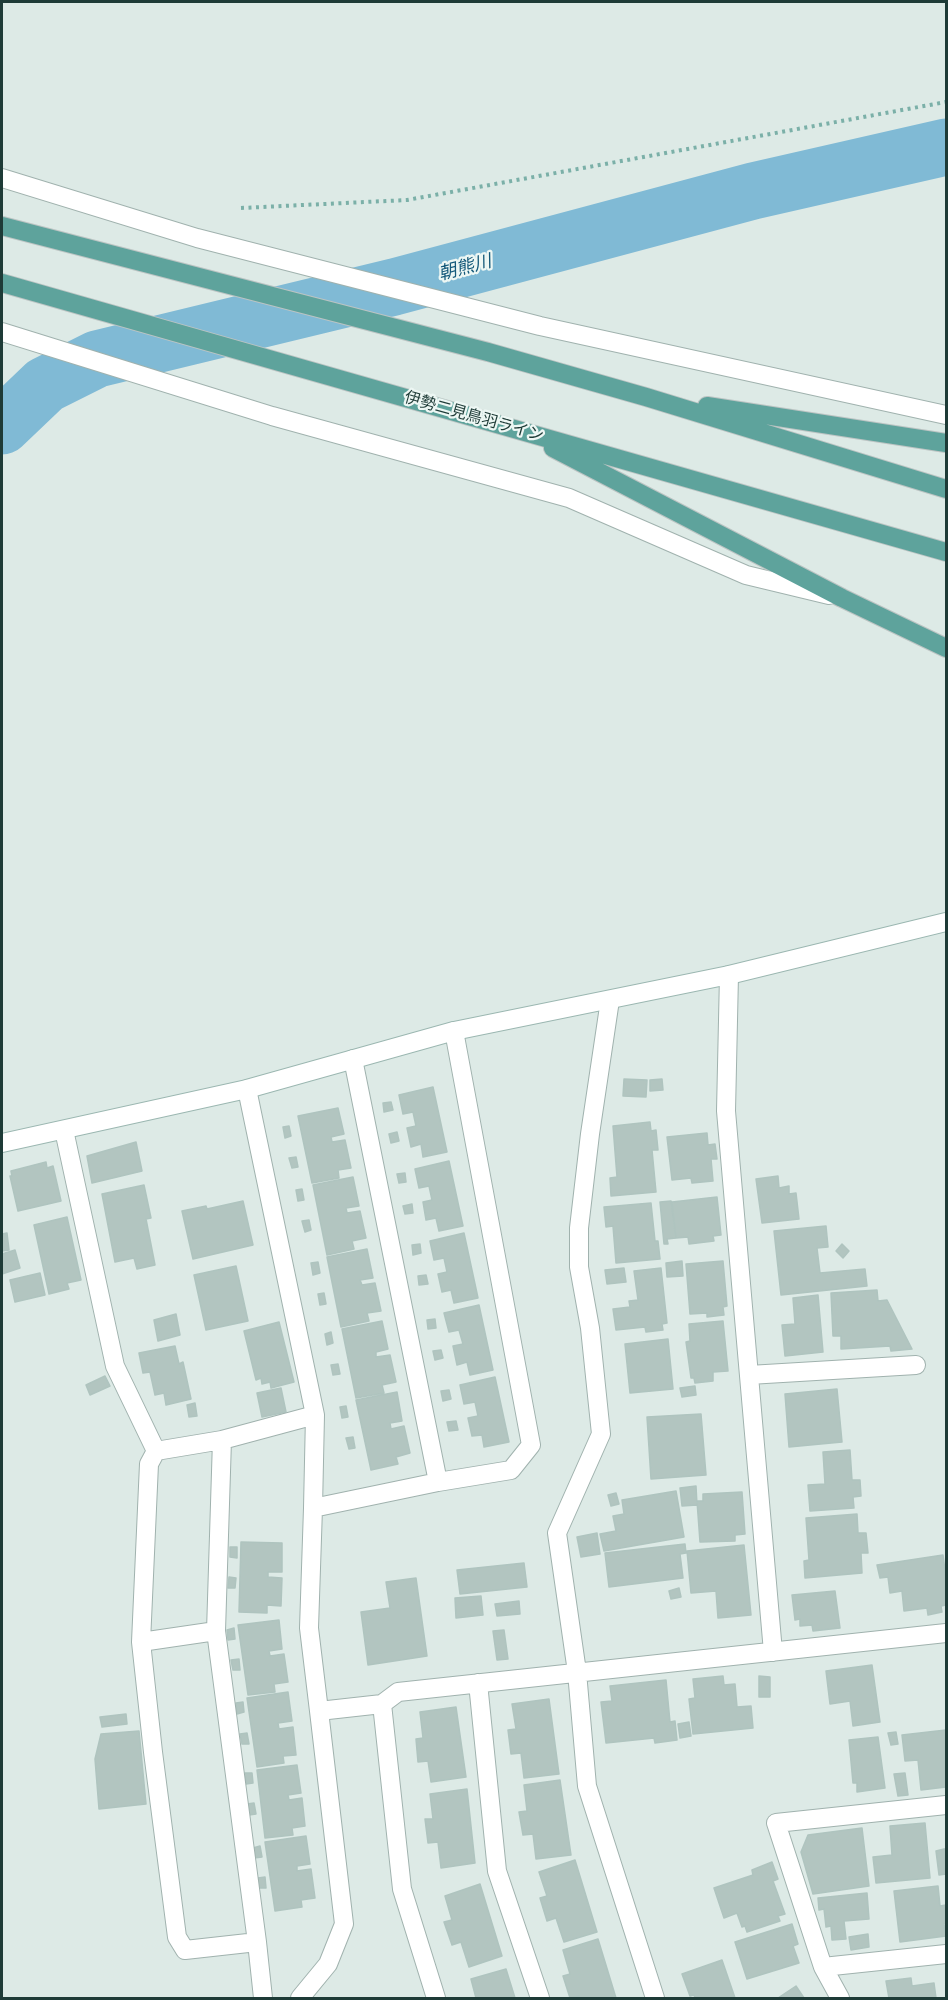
<!DOCTYPE html>
<html>
<head>
<meta charset="utf-8">
<style>
	body { margin:0 }
	#map { position:relative; width:948px; height:2000px; overflow:hidden; background:#ddeae6; font-family:"PT Sans",sans-serif }
	canvas { display:block }
	.frame { position:absolute; inset:0; border:3px solid #1e3b37; pointer-events:none }
</style>
</head>
<body>
<div id="map">
<canvas width="948" height="2000"></canvas>
<div class="frame"></div>
</div>
<script>
const ctx = document.querySelector('canvas').getContext('2d');
ctx.lineJoin = 'round';
function trace(path, color, width, dash) { ctx.strokeStyle = color; ctx.lineWidth = width; ctx.lineCap = dash ? 'butt' : 'round'; ctx.setLineDash(dash || []); ctx.stroke(path); }
function fillPath(path, color) { ctx.fillStyle = color; ctx.fill(path, 'evenodd'); }
function write(font, color, halo, rows, align = 'center') {
  ctx.font = font + ' "PT Sans","Noto Sans JP",sans-serif'; ctx.lineWidth = 4.5; ctx.setLineDash([]); ctx.textBaseline = 'middle'; ctx.strokeStyle = halo; ctx.fillStyle = color; for (const [text, x, y, turn = 0] of rows) {
    ctx.save(); ctx.translate(x, y); ctx.rotate((+turn || 0) * Math.PI / 180); ctx.textAlign = isNaN(turn) ? turn : align; if (halo) ctx.strokeText(text, 0, 0); ctx.fillText(text, 0, 0); ctx.restore();
  }
}
trace(new Path2D(`
	M2,426L45,385L97,359L394,287L753,191L946,147`), '#80bad5', 57);
const building = new Path2D(`
	M624,1079L647,1080L646,1097L623,1096Z
	M662,1079L663,1090L650,1091V1080Z
	M433,1087L447,1152L423,1157L421,1144L411,1147L407,1128L416,1126L413,1112L403,1114L399,1095Z
	M391,1102L393,1110L384,1112L383,1103Z
	M338,1108L344,1134L331,1137L332,1142L345,1140L351,1168L338,1170L339,1178L312,1183L298,1116Z
	M650,1122L651,1131L656,1130L658,1150H652L656,1192L611,1196L610,1178L617,1177L613,1126Z
	M289,1126L291,1136L285,1138L283,1127Z
	M397,1132L399,1141L391,1143L389,1134Z
	M707,1133L708,1145L715,1144L717,1159H711L713,1181L692,1183L691,1178L672,1180L667,1137Z
	M136,1142L142,1171L92,1183L87,1156Z
	M296,1157L298,1167L292,1168L289,1158Z
	M449,1161L463,1226L439,1231L436,1218L426,1220L423,1202L432,1200L429,1186L419,1188L415,1169Z
	M46,1162L47,1168L53,1166L61,1201L18,1211L10,1176H12L11,1171Z
	M405,1173L406,1182L399,1183L397,1174Z
	M778,1176L779,1188L789,1186V1194L796,1193L799,1219L762,1223L756,1179Z
	M353,1177L359,1206L346,1208L347,1213L360,1211L366,1238L352,1241L354,1249L327,1255L313,1185Z
	M144,1185L151,1218L146,1219L155,1265L137,1269L134,1258L115,1262L102,1194Z
	M302,1189L304,1200L298,1201L296,1190Z
	M717,1197L721,1235L713,1236L714,1241L689,1244L688,1237L676,1238L672,1202Z
	M243,1201L253,1245L193,1259L182,1211L206,1206L207,1209Z
	M671,1201L676,1238L667,1239L668,1244H664L660,1202Z
	M651,1203L655,1241H658L660,1259L616,1263L613,1226L606,1227L604,1207Z
	M412,1204L413,1213L405,1214L403,1206Z
	M67,1217L81,1280L67,1283L69,1289L49,1294L34,1225Z
	M309,1220L311,1230L305,1232L302,1221Z
	M826,1226L828,1247L817,1248L820,1273L865,1269L867,1286L781,1295L774,1231Z
	M7,1233L9,1250L2,1251V1234Z
	M464,1233L478,1298L454,1303L451,1290L442,1292L438,1274L447,1272L444,1258L434,1260L430,1241Z
	M420,1244L421,1253L413,1255L412,1245Z
	M842,1244L849,1251L843,1258L836,1251Z
	M367,1249L373,1278L360,1280L362,1285L375,1283L381,1311L367,1313L369,1321L341,1327L327,1257Z
	M15,1250L20,1268L2,1274V1254Z
	M682,1261L683,1276L667,1277L666,1263Z
	M723,1261L727,1306L723,1307L724,1315L707,1317V1313L690,1314L686,1264Z
	M318,1262L320,1273L313,1275L311,1263Z
	M236,1266L248,1321L206,1330L194,1275Z
	M624,1268L626,1282L607,1284L605,1270Z
	M661,1268L667,1323L662,1324L663,1330L646,1332L645,1327L616,1330L613,1309L630,1307L629,1301L638,1300L634,1271Z
	M40,1273L45,1295L15,1302L10,1280Z
	M426,1275L428,1284L419,1285L418,1276Z
	M877,1290L878,1301L887,1300L912,1349L891,1351L890,1346L841,1349V1336H833L831,1293Z
	M324,1293L326,1304L320,1305L318,1294Z
	M818,1295L823,1352L785,1356L782,1325L795,1324L793,1298Z
	M479,1305L493,1370L470,1375L467,1362L457,1365L453,1346L463,1344L459,1330L449,1332L444,1313Z
	M176,1314L180,1335L158,1341L154,1320Z
	M435,1319L436,1328L428,1329L427,1320Z
	M382,1321L388,1349L376,1352V1357L390,1355L396,1382L382,1385L384,1393L356,1398L342,1329Z
	M723,1321L728,1371L713,1372V1381L695,1383L694,1378H691L686,1342L690,1341L689,1324Z
	M279,1322L294,1382L271,1388L270,1382L262,1384L261,1378L256,1380L244,1331Z
	M331,1332L333,1343L327,1345L325,1334Z
	M668,1339L673,1389L630,1393L625,1344Z
	M175,1346L179,1364L183,1362L191,1399L166,1405L164,1393L155,1395L150,1372L143,1373L139,1353Z
	M441,1350L443,1358L435,1360L433,1351Z
	M338,1364L340,1374L333,1375L331,1365Z
	M105,1376L110,1386L90,1395L86,1385Z
	M495,1377L509,1442L484,1447L482,1435L472,1436L468,1418L478,1416L475,1402L464,1404L460,1385Z
	M695,1386L696,1395L682,1397L680,1388Z
	M281,1388L286,1412L262,1417L257,1393Z
	M837,1389L842,1442L789,1447L785,1394Z
	M449,1390L451,1399L443,1401L441,1391Z
	M397,1392L402,1421L390,1423L391,1429L404,1426L410,1453L396,1457L398,1464L371,1470L356,1400Z
	M195,1403L197,1416L189,1417L187,1405Z
	M346,1406L348,1417L342,1418L340,1407Z
	M701,1414L706,1475L651,1479L647,1417Z
	M456,1421L458,1430L449,1431L447,1422Z
	M353,1437L355,1448L349,1449L346,1438Z
	M850,1450L852,1480H860L861,1496L853,1497L854,1508L810,1511L808,1485L825,1484L823,1452Z
	M696,1486L697,1505L682,1506L680,1488Z
	M676,1491L684,1537L604,1551L600,1534L616,1531L613,1516L624,1514L622,1500Z
	M742,1492L745,1534L735,1535V1541L700,1542L697,1501H703V1494Z
	M616,1493L619,1504L611,1506L608,1495Z
	M857,1514L858,1533H866L868,1553H861L862,1573L805,1578L804,1561L809,1560L806,1518Z
	M597,1533L600,1554L581,1557L577,1537Z
	M241,1542L282,1543V1572H268V1577L282,1578L281,1606L267,1605V1613L239,1612Z
	M685,1544L686,1553L680,1554L683,1578L609,1587L605,1553Z
	M744,1545L751,1615L718,1618L716,1591L691,1593L687,1551Z
	M230,1547H237V1558L230,1557Z
	M943,1555L946,1578V1605L941,1606L942,1612L928,1615L927,1608L904,1611L902,1591L890,1593L888,1577L880,1578L877,1565Z
	M524,1563L527,1587L460,1594L457,1570Z
	M229,1577L236,1578L235,1588H228Z
	M416,1578L427,1656L368,1665L361,1612L390,1608L386,1582Z
	M679,1588L681,1597L671,1599L669,1591Z
	M835,1591L840,1628L813,1631L812,1625L800,1626V1619L795,1620L792,1595Z
	M481,1596L483,1615L456,1618L455,1598Z
	M519,1601L520,1614L497,1616L495,1604Z
	M279,1620L282,1649L269,1651L270,1656L284,1654L288,1682L274,1684L275,1692L248,1695L238,1625Z
	M234,1628L235,1639L228,1640L227,1630Z
	M504,1630L508,1659L497,1660L493,1631Z
	M239,1659L240,1670H233L231,1660Z
	M872,1665L880,1722L853,1726L850,1701L830,1704L826,1671Z
	M723,1676L724,1685L735,1684L737,1707L751,1706L753,1728L693,1734L689,1699L695,1698L693,1679Z
	M759,1676L770,1677V1697H759Z
	M666,1680L670,1722L675,1721L677,1740L655,1743L654,1738L606,1743L601,1702L612,1701L610,1686Z
	M288,1692L292,1721L278,1723L279,1729L293,1727L296,1755L283,1756L284,1763L257,1767L247,1698Z
	M549,1699L559,1774L524,1778L521,1753L511,1754L508,1730L516,1729L512,1704Z
	M243,1702L244,1712L237,1714L236,1703Z
	M456,1707L466,1777L431,1782L428,1761L418,1762L416,1739L423,1738L420,1712Z
	M126,1714L127,1724L102,1727L100,1717Z
	M689,1722L691,1736L680,1738L678,1724Z
	M946,1730V1787L921,1790L918,1760L905,1761L902,1735Z
	M139,1731L146,1804L99,1809L95,1759L101,1734Z
	M896,1732L898,1744L891,1745L888,1733Z
	M247,1733L249,1744H242L240,1734Z
	M878,1737L885,1788L857,1792V1783H853L849,1740Z
	M297,1765L301,1793L288,1795L289,1800L302,1798L305,1826L292,1828L293,1835L265,1838L257,1770Z
	M245,1773H252L253,1783L246,1784Z
	M905,1773L908,1795L898,1796L894,1774Z
	M560,1780L571,1855L536,1859L533,1834L523,1835L519,1812L527,1811L524,1785Z
	M467,1789L475,1863L441,1868L438,1842L428,1843L425,1819H433L430,1794Z
	M254,1803L256,1814L249,1815L247,1804Z
	M925,1823L930,1878L876,1883L873,1857L892,1855L890,1826Z
	M862,1828L869,1886L813,1894L801,1852L808,1835Z
	M306,1836L310,1864L297,1866V1871L311,1869L315,1898L301,1900L302,1907L275,1911L265,1842Z
	M260,1846L262,1857L254,1858L253,1848Z
	M944,1849H946V1874L939,1875L936,1851Z
	M575,1860L597,1932L564,1942L556,1918L547,1921L540,1898L547,1896L539,1872Z
	M772,1862L778,1879L773,1881L785,1914L778,1916L780,1921L747,1932L745,1926L742,1927L737,1913L724,1918L714,1888L753,1875L752,1870Z
	M265,1877L266,1888H259L258,1878Z
	M480,1884L502,1956L469,1967L461,1942L452,1945L444,1922L452,1920L445,1896Z
	M938,1886L940,1906L946,1905V1923L944,1924L946,1936L900,1942L894,1891Z
	M867,1893L869,1919L844,1921L846,1939L832,1940L831,1926L826,1927L824,1909L819,1910L818,1898Z
	M792,1924L798,1944L793,1946L799,1963L747,1979L735,1942Z
	M868,1934L869,1947L851,1950L849,1937Z
	M598,1939L616,1998H580L579,1996L570,1998L563,1976L570,1974L563,1950Z
	M722,1960L735,1998H695L694,1995L690,1996L682,1974Z
	M506,1969L515,1998H476L471,1979Z
	M911,1978L912,1986L934,1983L936,1998H889L886,1981Z
	M796,1986L804,1998H778Z`);
fillPath(building, '#b2c5c0');
trace(building, '#afc4bf', 1.5);
const street = new Path2D(`
	M2,178L197,238L540,326L946,415
	M2,332L272,416L569,498L746,575L829,595
	M729,975L726,1111L773,1652
	M610,1000L590,1134L579,1228V1267L590,1328L601,1434L557,1533L577,1672L587,1786L655,1998
	M353,1059L438,1482
	M247,1089L315,1415L313,1508L438,1482L511,1470L531,1445L454,1031
	M64,1130L115,1366L156,1451L149,1464L141,1642L153,1752L177,1937L185,1950L257,1942L263,1998
	M749,1375L916,1365
	M156,1451L222,1440L315,1415
	M313,1508L309,1628L319,1711L382,1704L398,1692L946,1633
	M216,1631L257,1942
	M141,1642L216,1631L222,1440
	M478,1683L497,1871L540,1998
	M382,1704L402,1889L436,1998
	M946,1805L776,1823L823,1967L946,1954
	M823,1967L840,1998
	M300,1998L328,1964L344,1924L319,1711`);
const secondary = new Path2D(`
	M2,1143L247,1089L454,1031L729,975L946,922`);
const primary = new Path2D(`
	M2,226L488,352L646,397L946,489
	M2,283L946,552
	M707,406L946,443
	M553,448L842,598L946,648`);
trace(street, '#a0b2ae', 20);
trace(secondary, '#9bb7b1', 20);
trace(primary, '#bcc4c3', 20);
trace(new Path2D(`
	M241,208L407,200L946,102`), '#7bb0a8', 4, [3, 4.5]);
trace(street, '#fff', 18);
trace(secondary, '#fff', 18);
trace(primary, '#5ea39c', 18);
write('16px', '#1e3b37', '#edf7f4', [
	["伊勢二見鳥羽ライン",474,417,16]
]);
write('italic 18px', '#14597a', '#edf7f4', [
	["朝熊川",465,268,-15]
]);
</script>
</body>
</html>
